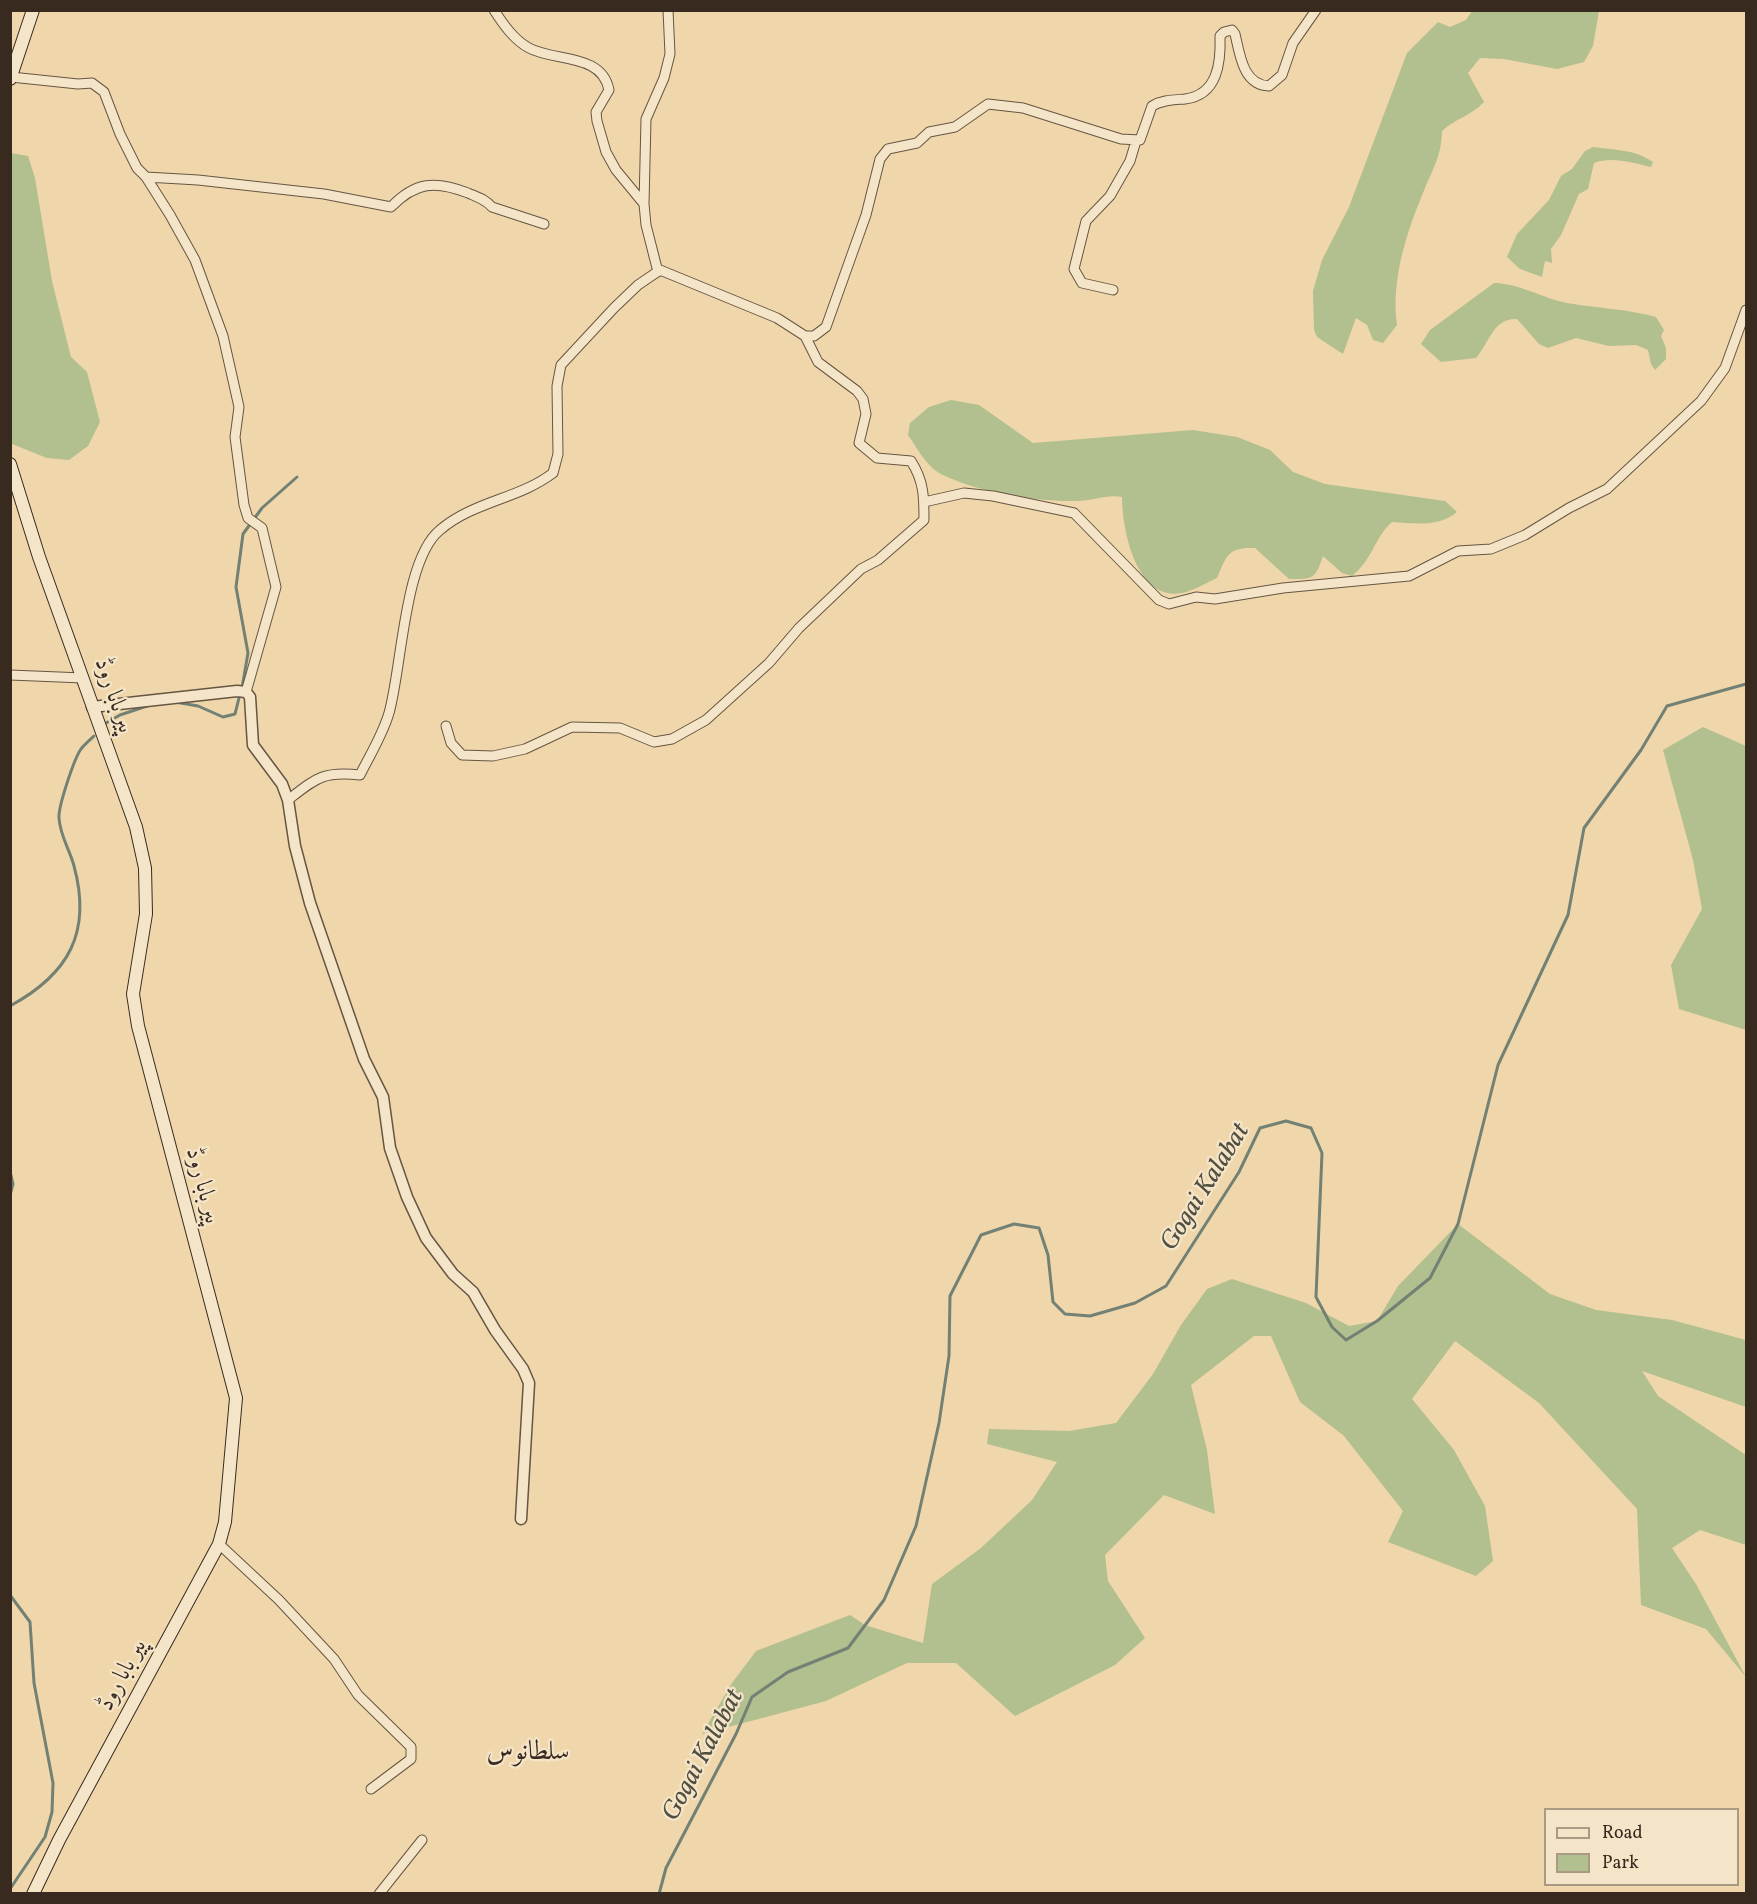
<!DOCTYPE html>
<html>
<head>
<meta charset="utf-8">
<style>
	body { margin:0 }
	#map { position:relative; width:1757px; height:1904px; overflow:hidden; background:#efd7ab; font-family:Vollkorn,serif }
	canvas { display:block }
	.frame { position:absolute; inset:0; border:12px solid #392a1f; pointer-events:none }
	.legend { position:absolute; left:1544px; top:1808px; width:195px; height:78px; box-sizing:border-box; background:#f5e5c8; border:2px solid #aa9a84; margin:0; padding:8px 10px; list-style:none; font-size:18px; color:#392a1f }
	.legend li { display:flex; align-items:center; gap:12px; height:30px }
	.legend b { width:30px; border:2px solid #aa9a84 }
</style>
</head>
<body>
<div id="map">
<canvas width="1757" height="1904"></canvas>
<div class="frame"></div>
<ul class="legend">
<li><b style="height:8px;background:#f5e5c8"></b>Road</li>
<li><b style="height:16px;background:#b2bf8e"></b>Park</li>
</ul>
</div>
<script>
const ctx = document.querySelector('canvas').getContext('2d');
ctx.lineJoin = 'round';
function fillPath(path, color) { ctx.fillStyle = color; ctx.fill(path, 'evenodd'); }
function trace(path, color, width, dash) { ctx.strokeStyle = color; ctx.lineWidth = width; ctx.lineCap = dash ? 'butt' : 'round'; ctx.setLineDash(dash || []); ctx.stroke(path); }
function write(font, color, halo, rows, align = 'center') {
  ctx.font = font + ' Vollkorn,Amiri,serif'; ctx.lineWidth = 4.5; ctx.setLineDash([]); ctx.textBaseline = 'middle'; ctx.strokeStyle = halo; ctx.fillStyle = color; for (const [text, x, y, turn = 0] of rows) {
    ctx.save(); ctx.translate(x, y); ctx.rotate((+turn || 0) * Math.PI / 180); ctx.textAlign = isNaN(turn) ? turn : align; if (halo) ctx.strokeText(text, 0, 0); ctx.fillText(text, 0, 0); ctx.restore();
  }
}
fillPath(new Path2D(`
	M1472,11H1599L1593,46L1584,62L1557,69L1504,59L1480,58L1468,73L1484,102C1471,116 1456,118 1442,131C1441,158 1433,168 1423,193C1406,234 1391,280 1397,325L1383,343L1373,340L1367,325L1356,318L1343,354L1317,337L1314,330L1313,291L1322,260L1349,207L1407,53L1438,22L1450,27L1466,20Z
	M1593,147C1614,150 1634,149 1653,162L1651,167C1634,163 1611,156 1594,163L1588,189L1579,194L1561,235L1551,249L1552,263L1545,261L1542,277L1520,269L1507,257L1517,234L1549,200L1561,176L1572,169L1585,151Z
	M11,153L28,156L35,178L52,281L71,357L87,372L100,422L88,446L69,460L47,458L12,444L11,440Z
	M1494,283C1521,284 1542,298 1567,303C1597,308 1627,309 1656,317L1664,330L1661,336L1666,348V359L1655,370L1651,364L1648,350L1636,345L1609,346L1576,338L1548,348L1539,344L1517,319C1493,318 1490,342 1476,358L1441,362L1421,344L1430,330Z
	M951,400L979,405L1033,443L1193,430L1237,437L1270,450L1293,472L1325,484L1445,501L1457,512C1437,528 1416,523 1392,522C1374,538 1373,559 1352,576L1342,573L1323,556C1315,580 1313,579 1289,579L1255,548C1228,547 1227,555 1217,578C1206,583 1195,590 1182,593C1136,602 1122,529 1122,497C1107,494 1092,501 1077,501C1036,502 977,492 941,474C927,467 917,448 908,435L910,423L929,407Z
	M1703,727L1746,746V1030L1679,1009L1671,965L1702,909L1693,860L1663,750Z
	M1458,1224L1550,1294L1596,1310L1672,1320L1746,1340V1407L1642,1371L1658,1396L1746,1455V1545L1700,1530L1672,1548L1696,1584L1746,1677L1706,1629L1641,1605L1637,1509L1539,1403L1455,1341L1412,1399L1454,1450L1485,1506L1493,1561L1476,1576L1388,1542L1403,1511L1344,1436L1300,1402L1271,1336H1254L1191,1385L1207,1450L1215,1514L1164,1495L1105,1555L1108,1581L1145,1638L1115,1665L1015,1716L956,1663H907L826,1701L702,1734L732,1683L756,1651L850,1615L865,1625L923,1643L932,1584L981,1548L1032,1500L1057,1462L987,1444L989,1429L1069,1431L1116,1423L1153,1374L1181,1325L1207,1289L1232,1279L1306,1303L1349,1326L1377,1321L1398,1286Z`), '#b2bf8e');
trace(new Path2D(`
	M242,688L248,653L236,587L243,534L262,508L297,477
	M175,702L198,706L223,717L235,714L240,694
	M106,723L120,715L150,705
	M10,1006C69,974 92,932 74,866C70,850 60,836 59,818C58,807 74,759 81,749C85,744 90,740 94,736
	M10,1171L13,1184L10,1195
	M10,1595L30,1622L34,1683L53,1783L52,1812L45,1837L10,1889
	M659,1894L666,1868L736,1734L752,1697L788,1672L848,1648L884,1600L916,1526L939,1423L949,1356L950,1296L981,1235L1014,1224L1039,1228L1048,1255L1053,1302L1065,1314L1090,1316L1135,1303L1166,1286L1239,1172L1260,1128L1286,1121L1311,1128L1322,1153L1316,1297L1332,1327L1346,1340L1377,1321L1430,1278L1458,1224L1498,1065L1568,915L1584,828L1641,750L1667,706L1746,684`), '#738074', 3);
const minor = new Path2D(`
	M494,10C503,24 514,40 529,48C555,62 602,53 609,90L596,112L597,121L606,152L616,170L644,204L646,225L658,272
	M11,77L78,84L92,83L104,92L120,134L137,168L146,177L170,215L195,260L223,336L239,407L235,437L244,505L248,518L262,528L276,587L246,692
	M146,177L198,180L324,194L391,207C415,182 435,180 468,193C477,197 485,199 492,207L544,224
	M644,204L646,119L664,78L670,54L668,10
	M1113,290L1082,283L1074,269L1086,221L1110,196L1130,161L1136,141
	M924,502L964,493L993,496L1074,513L1159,600L1169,604L1196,597L1215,599L1283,588L1409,576L1458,551L1491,549L1525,535L1569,508L1607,489L1701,401L1725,368L1746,310
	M10,675L83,678
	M446,726L451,743L462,755L493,756L525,749L572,727L620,728L654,742L672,739L706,720L769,663L799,628L861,569L878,560L924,520C924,497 924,481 911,461L877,458L859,443L866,414L863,399L857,391L818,362L805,336
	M288,800C316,778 323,771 360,775C370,755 383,734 389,713C402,667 404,559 440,530C474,501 519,499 553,473L558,454L557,386L561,365L614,308L638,285L660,270L777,318L805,336H814L826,327L866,215L880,159L888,149L917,143L929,132L955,127L988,104L1023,108L1121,139L1140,140L1152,106C1162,100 1173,100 1185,99C1218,95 1221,62 1220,36L1224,32L1232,30L1235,34C1240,55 1243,85 1269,86L1282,75L1293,43L1316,10
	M219,1544L279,1600L334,1659L358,1695L411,1747V1759L371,1789
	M379,1894L422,1840`);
const tertiary = new Path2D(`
	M92,707L237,691L246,692L250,697L253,745L282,784L288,800L295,846L310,903L364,1059L383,1097L390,1148L407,1197L426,1238L453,1274L473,1292L495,1330L523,1369L529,1383L521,1519`);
const secondary = new Path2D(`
	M10,79L33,10
	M10,464L39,557L136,827L145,868L146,914L133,994L138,1026L236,1398L225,1522L219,1544L59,1840L33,1894`);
trace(minor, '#665542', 11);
trace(tertiary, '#665542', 13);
trace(secondary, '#392a1f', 14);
trace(minor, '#f5e5c8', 9);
trace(tertiary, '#f5e5c8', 10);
trace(secondary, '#f5e5c8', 12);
write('24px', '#392a1f', '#f5e5c8', [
	["پیر بابا روڈ",112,696,71],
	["پیر بابا روڈ",201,1186,75],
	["پیر بابا روڈ",124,1676,-62]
]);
write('italic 26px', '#514e42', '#f5e5c8', [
	["Gogai Kalabat",1207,1188,-58],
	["Gogai Kalabat",705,1756,-62]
]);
write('27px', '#392a1f', '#f5e5c8', [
	["سلطانوس",528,1754]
]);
</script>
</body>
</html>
